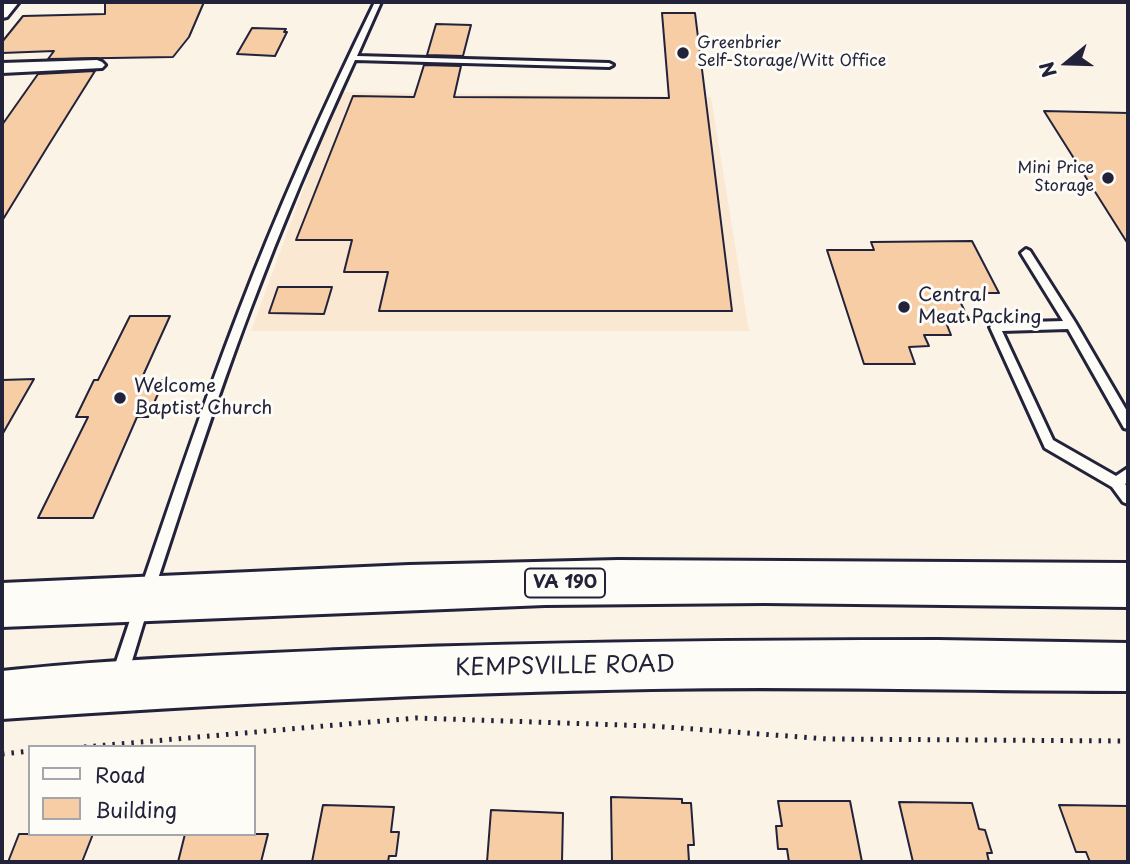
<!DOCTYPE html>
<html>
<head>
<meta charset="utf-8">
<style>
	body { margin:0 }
	#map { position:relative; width:1130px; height:864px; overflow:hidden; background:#fcf3e7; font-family:"Playpen Sans",sans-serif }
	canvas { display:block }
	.frame { position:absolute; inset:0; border:4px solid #22223b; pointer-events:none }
	.legend { position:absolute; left:28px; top:745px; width:228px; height:91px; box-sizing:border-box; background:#fdfcf7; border:2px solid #a5a5ac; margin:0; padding:9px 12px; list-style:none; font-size:21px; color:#22223b }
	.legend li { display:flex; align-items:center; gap:14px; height:35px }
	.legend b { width:35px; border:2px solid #a5a5ac }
	.north { position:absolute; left:1032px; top:28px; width:70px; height:70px; -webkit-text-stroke:5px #fdfcf7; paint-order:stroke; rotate:251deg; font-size:19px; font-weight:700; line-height:28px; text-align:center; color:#22223b }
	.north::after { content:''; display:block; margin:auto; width:24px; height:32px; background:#22223b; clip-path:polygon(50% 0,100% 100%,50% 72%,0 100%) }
</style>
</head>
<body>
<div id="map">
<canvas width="1130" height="864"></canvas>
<div class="frame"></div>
<ul class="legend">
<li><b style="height:9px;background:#fdfcf7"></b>Road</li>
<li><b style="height:19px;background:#f6cda5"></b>Building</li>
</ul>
<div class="north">N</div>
</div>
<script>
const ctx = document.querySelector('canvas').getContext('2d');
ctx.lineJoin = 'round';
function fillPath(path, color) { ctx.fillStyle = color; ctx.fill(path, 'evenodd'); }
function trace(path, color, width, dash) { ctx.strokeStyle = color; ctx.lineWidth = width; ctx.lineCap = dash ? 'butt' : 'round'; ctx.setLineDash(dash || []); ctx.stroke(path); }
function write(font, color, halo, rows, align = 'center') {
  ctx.font = font + ' "Playpen Sans",sans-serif'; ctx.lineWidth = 6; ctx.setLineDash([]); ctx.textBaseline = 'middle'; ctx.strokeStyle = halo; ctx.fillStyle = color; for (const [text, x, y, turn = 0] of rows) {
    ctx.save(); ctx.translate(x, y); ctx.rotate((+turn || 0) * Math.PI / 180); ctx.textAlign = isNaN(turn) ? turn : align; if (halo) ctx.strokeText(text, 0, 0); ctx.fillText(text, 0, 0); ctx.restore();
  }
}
fillPath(new Path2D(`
	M339,92L711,97L749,331H251Z`), '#fae8d3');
const building = new Path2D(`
	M105,2H204L189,37L173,57L48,59L54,51L2,53V42L23,16L105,14Z
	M662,13H695L732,311H379L388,272H344L352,240H296L353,96L414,97L424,65L461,66L454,97L669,98Z
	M436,24L471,25L463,56L427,55Z
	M252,28L286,29L284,32H287L275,56L237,54Z
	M95,71L48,146L2,221V125L38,74Z
	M1044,111L1128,113V244Z
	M972,241L999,293H956L969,320H945L951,335H924L929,346L909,347L915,364H864L827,250H874L871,242Z
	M278,287H332L324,314L269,313Z
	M130,316H170L141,380H164L148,417H137L93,518H38L88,417H76L94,380H98Z
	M34,379L2,435V380Z
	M611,797L682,799V803H691L694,845H688L689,862H612Z
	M778,801H850L862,862H789L787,849H778L776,826H782Z
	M899,802L972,803L979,829L985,830L992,853H987L989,862H913Z
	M323,805L394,807L391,832H399L396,856H389L388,862H312Z
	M1059,805L1128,806V862H1090L1086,852H1076Z
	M491,810L563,813L562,862H487Z
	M19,834H93L82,862H8Z
	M185,834H268L261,862H178Z`);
fillPath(building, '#f6cda5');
trace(building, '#22223b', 2);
const lane = new Path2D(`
	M375,2H381L357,56L609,63L613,65L609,67L355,60C317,142 282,225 250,310C215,402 185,497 154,591L152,596L147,598L142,596L140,591C172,497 203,404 239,311C279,206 326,102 375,2Z
	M1026,249L1030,251L1075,322L1128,413V429L1124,428L1068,329L1002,331L1053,440L1116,476L1128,468V482L1125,484L1128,488V504L1123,502L1112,487L1045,448L990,327L995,323L1063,321L1021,253Z
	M141,601L146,603L148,608L128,674L125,679L120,682L115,679L112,674L134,608L136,603Z`);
const street = new Path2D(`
	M5,2H19L7,17L2,18V5Z
	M97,60L102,62L105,65L102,68L2,73V63Z`);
const primary = new Path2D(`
	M618,560L1128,563V607L764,603L545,605L2,627V583L409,565Z
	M938,640L1128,643V691C970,691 811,686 652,689C435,693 219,704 2,719V671C114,659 227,655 340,650C539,642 739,640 938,640Z`);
trace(lane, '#22223b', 6);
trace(street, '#22223b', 6);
trace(primary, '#22223b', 6);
trace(new Path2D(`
	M84,747L416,718L652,726L828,739L1128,741
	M2,754L30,751`), '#22223b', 5, [2.5, 7]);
fillPath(lane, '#fdfcf7');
fillPath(street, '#fdfcf7');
fillPath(primary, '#fdfcf7');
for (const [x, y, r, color] of [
	[683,53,7,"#22223b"],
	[1108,178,7,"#22223b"],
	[904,307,7,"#22223b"],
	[120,398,7,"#22223b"]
]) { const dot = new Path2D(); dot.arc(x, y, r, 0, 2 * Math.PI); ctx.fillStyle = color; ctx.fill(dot); trace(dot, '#fdfcf7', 2.5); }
write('16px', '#22223b', '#fdfcf7', [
	["Greenbrier",697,44],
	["Self-Storage/Witt Office",697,62],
	["Mini Price",1094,169,"right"],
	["Storage",1094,187,"right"]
], 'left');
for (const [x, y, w] of [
	[565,583,80]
]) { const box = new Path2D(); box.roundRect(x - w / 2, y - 14.5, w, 29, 5); ctx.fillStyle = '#fdfcf7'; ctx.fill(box); trace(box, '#22223b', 2); }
write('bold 18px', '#22223b', null, [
	["VA 190",565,583]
]);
write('19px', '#22223b', '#fdfcf7', [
	["Central",918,296],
	["Meat Packing",918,318],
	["Welcome",134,387],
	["Baptist Church",134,409]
], 'left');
write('23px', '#22223b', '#fdfcf7', [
	["KEMPSVILLE ROAD",565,667,-1]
]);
</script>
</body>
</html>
